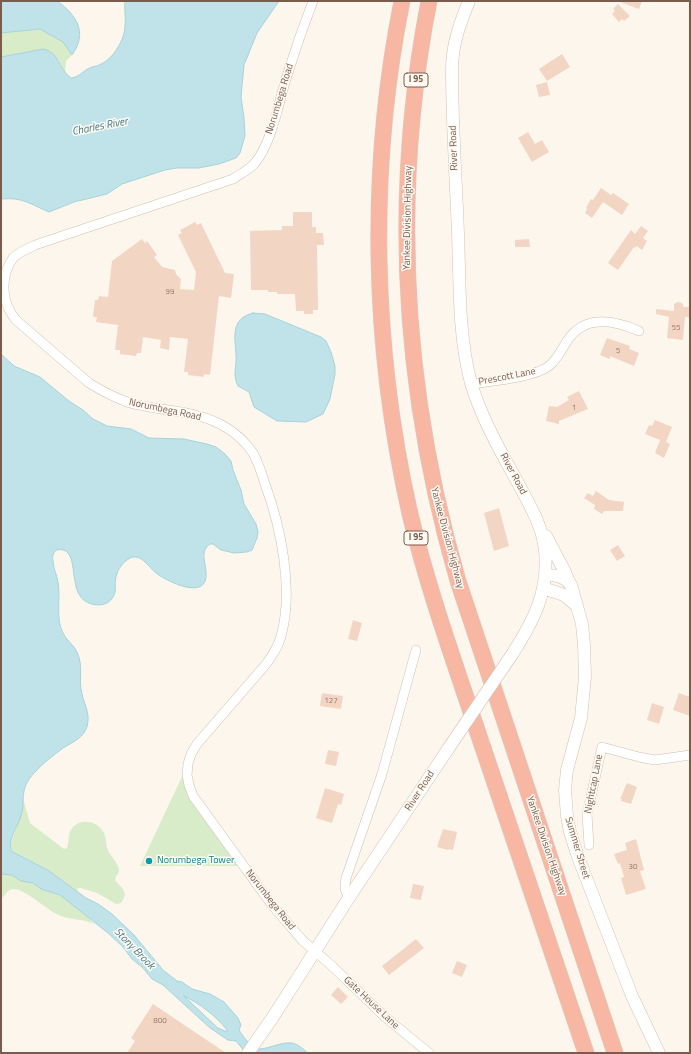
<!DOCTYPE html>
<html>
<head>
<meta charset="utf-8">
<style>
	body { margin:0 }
	#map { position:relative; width:691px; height:1054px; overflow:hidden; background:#fdf6ec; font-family:"Titillium Web",sans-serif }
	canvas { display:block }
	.frame { position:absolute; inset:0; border:2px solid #7a5c4d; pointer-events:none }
</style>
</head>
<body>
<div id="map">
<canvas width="691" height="1054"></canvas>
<div class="frame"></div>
</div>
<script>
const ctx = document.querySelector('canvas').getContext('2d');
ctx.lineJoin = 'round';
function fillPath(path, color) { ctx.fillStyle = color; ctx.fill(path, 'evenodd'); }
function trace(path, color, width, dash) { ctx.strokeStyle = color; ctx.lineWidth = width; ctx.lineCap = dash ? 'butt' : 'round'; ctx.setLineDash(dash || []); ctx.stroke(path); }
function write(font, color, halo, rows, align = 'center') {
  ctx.font = font + ' "Titillium Web",sans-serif'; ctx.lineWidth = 3; ctx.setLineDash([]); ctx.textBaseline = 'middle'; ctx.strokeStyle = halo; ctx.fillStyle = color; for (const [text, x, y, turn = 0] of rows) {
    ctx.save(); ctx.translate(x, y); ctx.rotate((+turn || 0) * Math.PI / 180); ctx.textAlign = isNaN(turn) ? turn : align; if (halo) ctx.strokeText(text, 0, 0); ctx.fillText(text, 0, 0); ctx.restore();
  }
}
fillPath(new Path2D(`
	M40,29L63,42L72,55L66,61L65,73C60,62 56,52 43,49L1,57V33Z
	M188,764L189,785L244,866H140Z
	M22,795L30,823L64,849L67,848C69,842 68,835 71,830C78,818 95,820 102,830C107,836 105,844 108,851C112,858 119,863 119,872L116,876L115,880C121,889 130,890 121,903L116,904L97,893L81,888H78L77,890L78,893L49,871L11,851V843L22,811Z
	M1,874L12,875L21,881L33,883L41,889L60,895L86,915L94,924C84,919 72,920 61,916C48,911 25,889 14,889C7,889 4,896 1,901Z`), '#d8ecc9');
const water = new Path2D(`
	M57,1C77,15 88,33 72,55L63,42L40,29L1,33V2Z
	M125,1H279L257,33L244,65L241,97L244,118L245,136L240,153L236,158L219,164L199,168H177L165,170L122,184L107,194L74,202L49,212C30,204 23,197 1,199V57L43,49C60,52 58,69 71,78C80,77 83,70 92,67C95,66 98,66 101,64C113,59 125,39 125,26C126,18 124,9 125,1Z
	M253,313L265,314L321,337L326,341L331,352L335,366V374L330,399L323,414L306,422L277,421L254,407L249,392L238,386C232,374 237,367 236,355C235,337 230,319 253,313Z
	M1,354L14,366L40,377L69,401L83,410L93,419L107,426L131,429L149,438L184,439L207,444L216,447L225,454L231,461L233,470L241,490L244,504L256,524L258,532L257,538L252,550L247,552L234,553L221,550L213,544H210C207,546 204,550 204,554C203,563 212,582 199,587C188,591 165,580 156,573C148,567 140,550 127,560C123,563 118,569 117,574C114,581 116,586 115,592C112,606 96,608 85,601C66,588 82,545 56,550C53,554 52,556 53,561C53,568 57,575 58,582C61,598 55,618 63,633C66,640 74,645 77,652C84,667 78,679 82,694C84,703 89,712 88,721C87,736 75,741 63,748C54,755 43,763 35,772C17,791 27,800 20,819C16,829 8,840 11,851L49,871L86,898L98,904L112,914L134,935L163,970L177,981L182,982L192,989L210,994L224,1002L238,1018L241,1025L239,1030C243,1036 249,1045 256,1048C263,1052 281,1041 292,1043C298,1044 303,1049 308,1053H246L236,1041L228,1040L210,1028L163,985L152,979L143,968L132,959L123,947L108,933L60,895L41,889L33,883L21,881L12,875L1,874ZM184,996C200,1004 215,1015 227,1030V1032L218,1028Z`);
fillPath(water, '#bfe3e8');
trace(water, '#a5d3da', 1);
fillPath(new Path2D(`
	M621,1H642L639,9L620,2Z
	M618,4L630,16L624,21L622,19L619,22L612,14L615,11L613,9Z
	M562,54L570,67L547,81L539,69Z
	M547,82L550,95L539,97L536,85Z
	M528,132L535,144L542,140L549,152L532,162L518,138Z
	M601,188L611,195L613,193L629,204L622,215L603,202L592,218L585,213L587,209L586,208L591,199L593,200Z
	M293,212H312V227H316V233H323L324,245H317L318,310H313V314H304V311H296L295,294H277V292H268V290H251L250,231L282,230V226H293Z
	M195,222L197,225L201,223L225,273L234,274L231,298L219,296L210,375L204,374V377L188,375V372H184L188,339L170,337L169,350L160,348L161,340L143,337L141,353H137L136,356L120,354V350H115L118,325L96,322L97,317H93L95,300H98L99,296L108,297L112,261L142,239L145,243L147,241L157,255L154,257L162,267L175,270L176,274L181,279L180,289L194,290L196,272L178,235L182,233L180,230Z
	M641,226L648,231L643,238L647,241L642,250L637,246L635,248L634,247L618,270L608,263L631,230L635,234Z
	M529,239L530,247H515V240Z
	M678,302L682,303L684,307H690V317H685L683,340L667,338L669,317L656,314V309L674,311V304Z
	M607,338L630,346L629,349L639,353L634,366L610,356V359L600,355Z
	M579,391L588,409L559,421V424L546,421L549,406L557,407L569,400L567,397Z
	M655,420L672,427L666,442L670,444L664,458L655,453L660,440L645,434L649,425L652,426Z
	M596,491L609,500L624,502L623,511H604L602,514L594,509L595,505L584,498L588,493L593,496Z
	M499,508L509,546L494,551L484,513Z
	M618,545L625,556L617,561L610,550Z
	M353,620L362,623L357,641L348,639Z
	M322,693L343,696L341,709L320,706Z
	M679,693L690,697V716L673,710Z
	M652,703L664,707L659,724L647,720Z
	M328,750L339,752L336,766L325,764Z
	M627,783L637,787L631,804L621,801L622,799H620Z
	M325,788L344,794L341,805L338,804L332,823L316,818Z
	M443,829L457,832L453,850L449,849L448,850L437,847Z
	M636,839L644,870L640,871L646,889L626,895L621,878L624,877L620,863L618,864L614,854L627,850L625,843Z
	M413,884L424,886L421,900L410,898Z
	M416,939L424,948L389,975L382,966Z
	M457,961L467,965L462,977L452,973Z
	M338,987L348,997L341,1004L331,995Z
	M153,1004L226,1053H127L135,1041L131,1038Z`), '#f3d5c3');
const street = new Path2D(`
	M313,1C303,27 294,53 286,79C278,105 272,142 255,163C249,170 240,174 233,179L38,244C29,248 20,251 13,258C0,277 1,302 16,320L89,383C102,391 115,398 130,403C162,412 197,409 227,428C237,434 246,443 253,453C258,462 262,474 265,484C281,527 294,591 281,636C279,646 273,654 267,663L197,744L191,754L188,764L187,775L189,785L193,796L272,905L303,941L331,965L385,1017L429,1053
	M471,384C492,381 533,378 549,366C557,360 562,349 567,341C585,314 614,320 639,331
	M589,845L587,814L602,747L639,757L655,760L690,755
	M350,896C343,892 345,885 346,878L382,774L416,650`);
const secondary = new Path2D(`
	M469,1C460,23 452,45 452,69C452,124 456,179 458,234C460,283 458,335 471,383C480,414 496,444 512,472C525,497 542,522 545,550C549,591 534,620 513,653
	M546,536L564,570L570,584
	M545,575C556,575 564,576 571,585L582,624L584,645L585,677L581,718L567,770L565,790L567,816L570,832L578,857L632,996L659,1053
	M543,588L564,595L577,606
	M248,1053L273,1017L350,896L448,749`);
const highway = new Path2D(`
	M402,1C368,170 372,346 410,514C428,589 454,661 478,733C514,840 550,946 586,1053
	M429,1C391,196 403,391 458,581L615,1053`);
trace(street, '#d1beb0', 10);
trace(secondary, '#d6c0b0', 13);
trace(highway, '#dad1cd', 17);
trace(street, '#fff', 9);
trace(secondary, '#fff', 12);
trace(highway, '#f7b7a3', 16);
const secondaryBridge = new Path2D(`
	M448,749L513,653`);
trace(secondaryBridge, '#d6c0b0', 13, []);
trace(secondaryBridge, '#fff', 12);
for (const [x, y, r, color] of [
	[149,861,4,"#0f9aa8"]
]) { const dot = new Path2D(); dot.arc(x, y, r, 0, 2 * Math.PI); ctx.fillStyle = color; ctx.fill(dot); trace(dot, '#fffaf3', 1.5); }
write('8px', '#987a6a', null, [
	["99",170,292],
	["55",676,328],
	["5",618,351],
	["1",574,408],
	["127",331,701],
	["30",633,867],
	["800",160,1021]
]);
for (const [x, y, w] of [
	[416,80,24],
	[416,538,24]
]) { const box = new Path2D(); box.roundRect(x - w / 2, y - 7, w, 14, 3); ctx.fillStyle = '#fffaf3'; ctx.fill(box); trace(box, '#7a5c4d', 1); }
write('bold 9px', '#7a5c4d', null, [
	["I 95",416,80],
	["I 95",416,538]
]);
write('10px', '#7a5c4d', '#fffaf3', [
	["Norumbega Road",280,99,-73],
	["River Road",454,148,-92],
	["Yankee Division Highway",408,218,-89],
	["Prescott Lane",507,377,-11],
	["Norumbega Road",165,410,12],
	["River Road",513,474,62],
	["Yankee Division Highway",447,538,75],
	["Nightcap Lane",594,784,-79],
	["River Road",420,791,-57],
	["Yankee Division Highway",546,846,71],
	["Summer Street",577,848,73],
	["Norumbega Road",270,900,52],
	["Gate House Lane",371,1003,43]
]);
write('10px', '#0d838f', '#fffaf3', [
	["Norumbega Tower",157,861]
], 'left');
write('italic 11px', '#437c86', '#fffaf3', [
	["Charles River",100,127,-11],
	["Stony Brook",134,949,46]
]);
</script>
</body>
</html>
